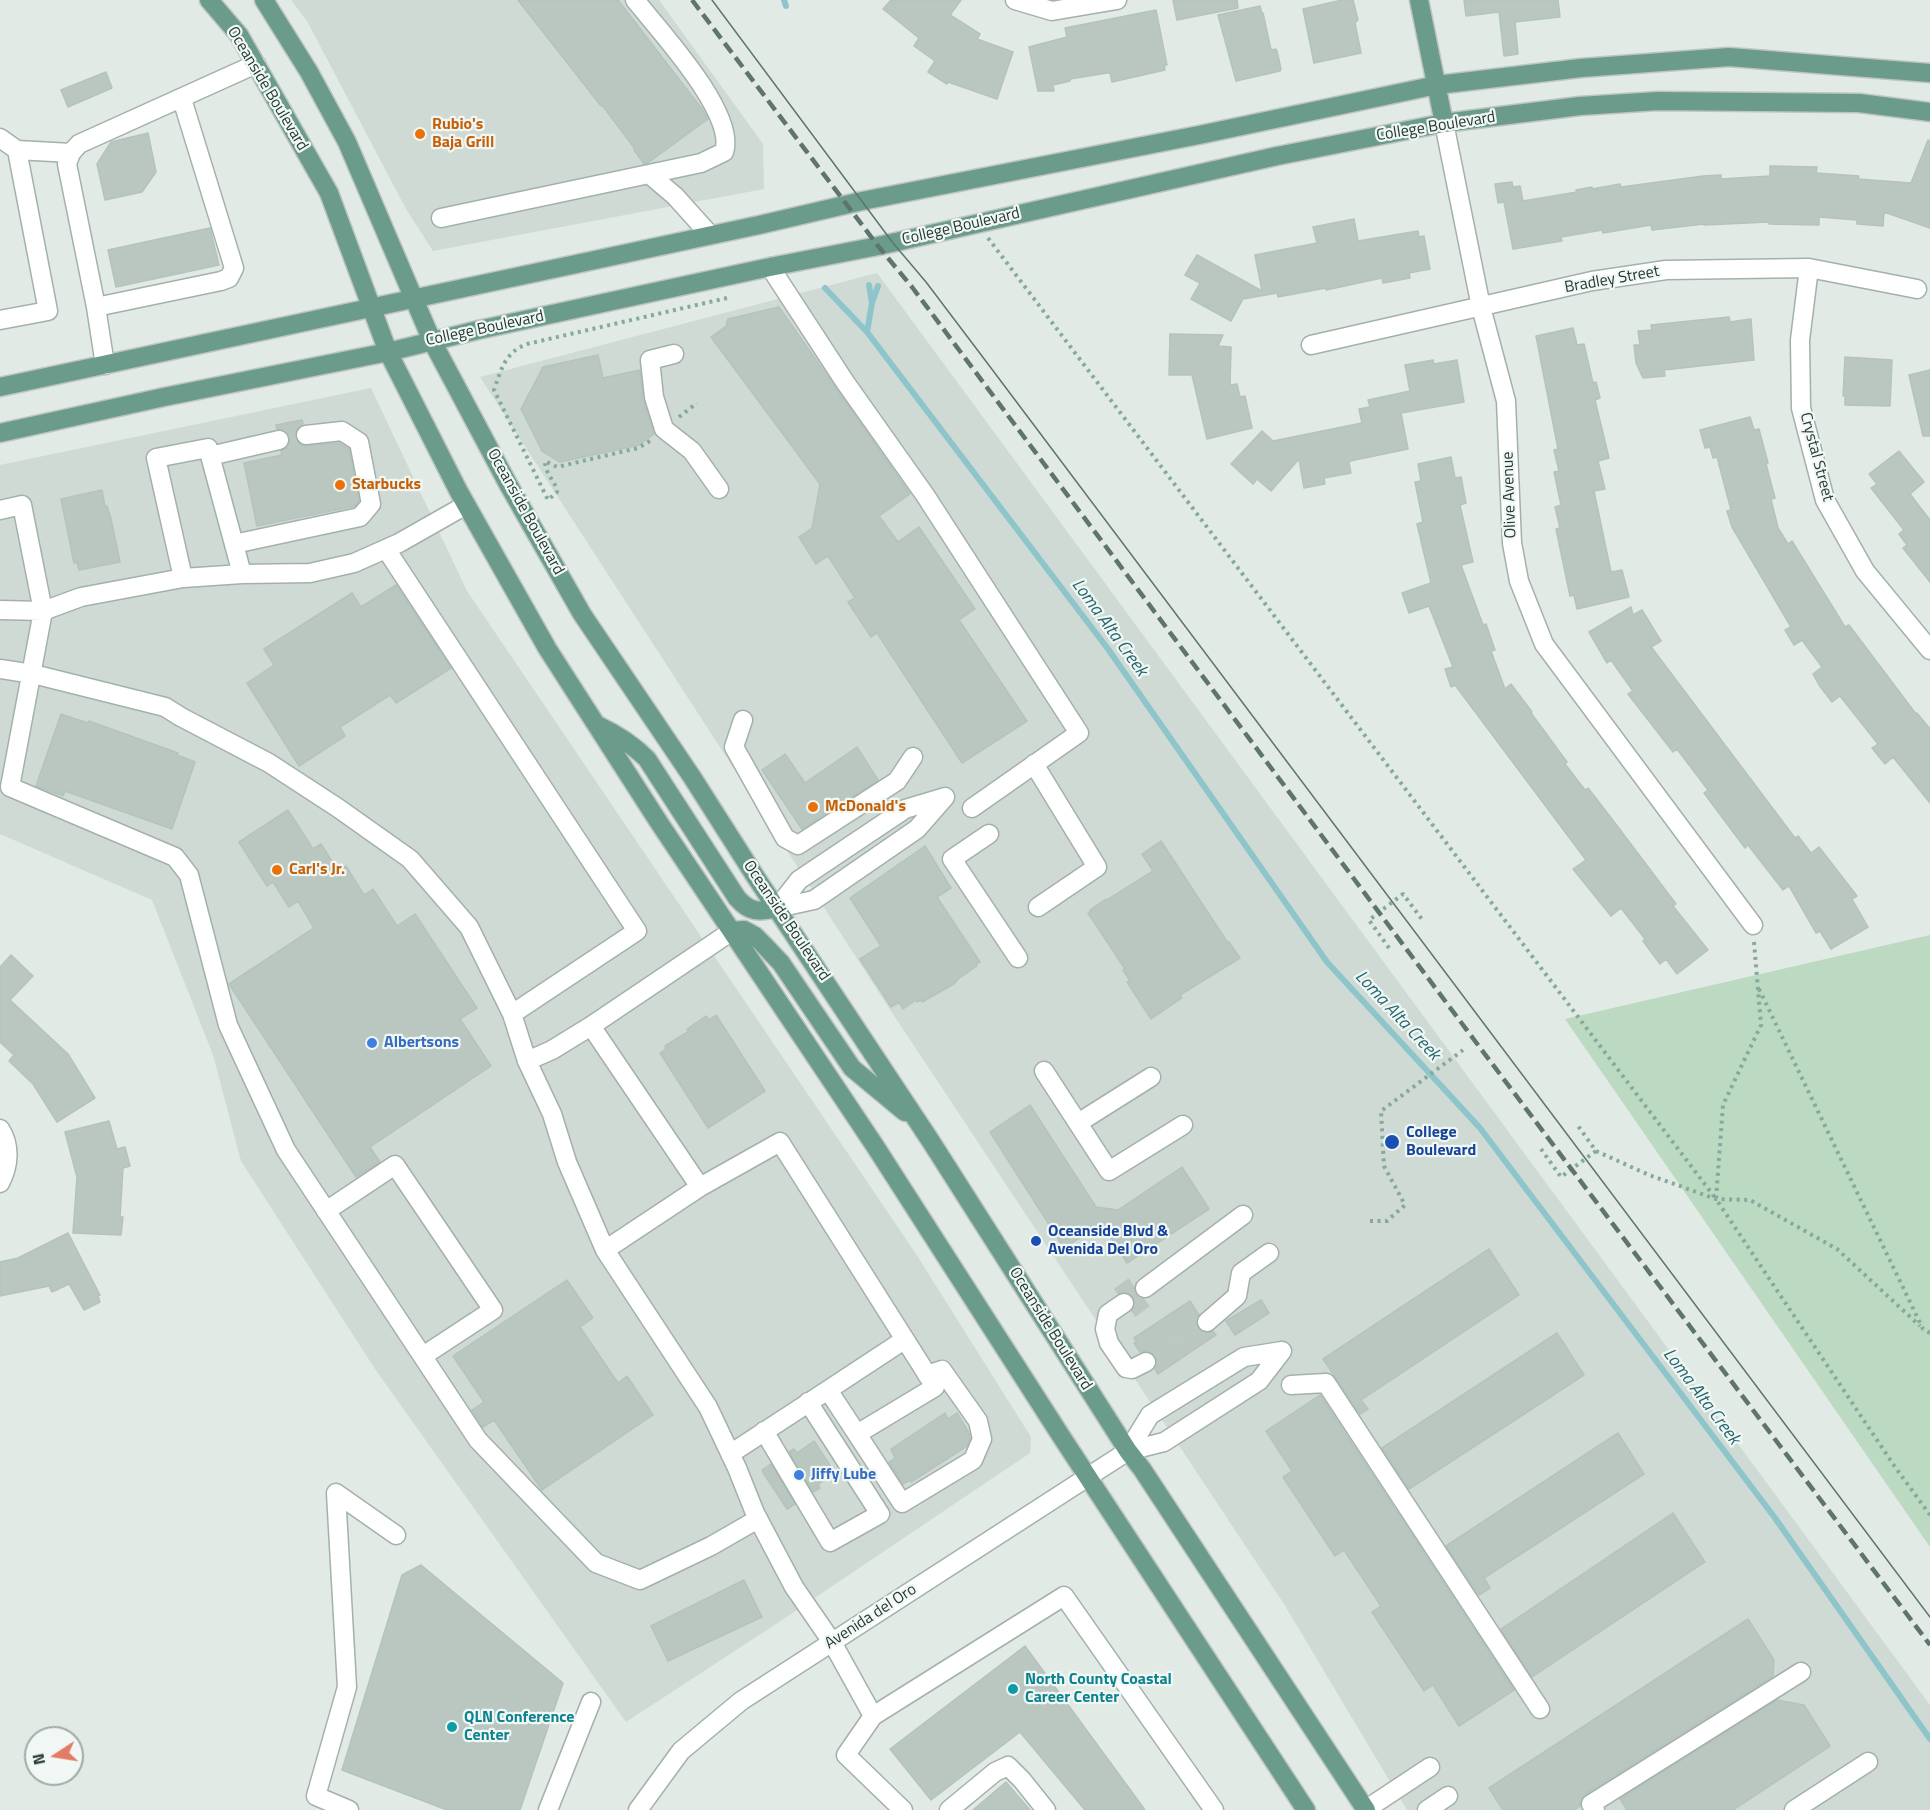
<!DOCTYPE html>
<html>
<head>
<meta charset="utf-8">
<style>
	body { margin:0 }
	#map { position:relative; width:1930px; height:1810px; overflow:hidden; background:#e1eae5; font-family:"Titillium Web",sans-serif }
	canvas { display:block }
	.north { position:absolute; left:24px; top:1726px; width:60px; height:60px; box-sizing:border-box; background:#f1f7f4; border:2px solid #9faba6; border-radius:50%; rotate:258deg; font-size:16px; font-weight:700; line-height:24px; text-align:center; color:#233931 }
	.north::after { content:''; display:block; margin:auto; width:21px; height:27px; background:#e47b66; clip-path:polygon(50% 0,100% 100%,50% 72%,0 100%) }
</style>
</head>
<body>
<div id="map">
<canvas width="1930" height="1810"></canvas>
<div class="north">N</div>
</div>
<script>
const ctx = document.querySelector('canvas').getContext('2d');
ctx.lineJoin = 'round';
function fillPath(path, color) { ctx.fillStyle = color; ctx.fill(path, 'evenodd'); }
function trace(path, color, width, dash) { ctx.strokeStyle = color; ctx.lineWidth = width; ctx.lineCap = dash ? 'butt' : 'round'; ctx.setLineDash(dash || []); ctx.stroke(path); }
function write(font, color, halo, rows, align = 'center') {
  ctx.font = font + ' "Titillium Web",sans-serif'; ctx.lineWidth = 4.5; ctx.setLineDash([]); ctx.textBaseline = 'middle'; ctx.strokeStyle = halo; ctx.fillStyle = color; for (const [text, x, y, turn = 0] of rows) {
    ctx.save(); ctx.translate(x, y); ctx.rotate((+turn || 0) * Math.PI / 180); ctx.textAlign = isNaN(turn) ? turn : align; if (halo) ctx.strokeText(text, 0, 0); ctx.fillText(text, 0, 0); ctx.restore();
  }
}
fillPath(new Path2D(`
	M291,0H659L763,144L764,189L433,251L406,209L307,21Z
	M877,273L1930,1705V1810H1407L1284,1604L889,1008L480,377Z
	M371,388L467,591L916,1254L1031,1437L1030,1453L776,1624L626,1722L375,1369L241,1161L213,1055L152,900L0,834V465Z`), '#cfdad4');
fillPath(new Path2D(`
	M1930,935V1547L1565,1019Z`), '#bcd9c2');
trace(new Path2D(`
	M784,0L786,6
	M869,285L872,303
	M825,288L867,332L1108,649L1327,962L1480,1128L1775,1518L1930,1739
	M867,332L872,303L878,286`), '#8ec5ca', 6);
const building = new Path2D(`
	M518,0H618L702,109L708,119L649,162L644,164L634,150L635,149L602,105L601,106Z
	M891,0H961L950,15L980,34L977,39L1013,52L997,99L948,82L947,84L928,72L935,61L914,46L919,38L883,9Z
	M1173,0H1237L1238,8L1177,20Z
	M1342,0H1353L1358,20L1355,23L1361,53L1314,63L1303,9Z
	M1464,0H1558L1560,17L1515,22L1518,54L1504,56L1499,12L1466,16Z
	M1260,6L1262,14L1263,13L1271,50L1276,49L1277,51L1281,69L1280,71L1236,81L1218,15Z
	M1156,10L1167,65H1164L1165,70L1112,82L1110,73H1107L1070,79V81L1053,85L1054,91H1038L1029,47L1067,37L1065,28Z
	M106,72L112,88L68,107L61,90Z
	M148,133L156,172L142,192L105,200L97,164L111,142Z
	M1928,140L1930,141V228L1884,212L1883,226L1857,224V220L1819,217V225L1769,224V222L1704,225V224L1652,230L1651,225L1603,233L1602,230L1561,237L1562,241L1513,249L1504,202L1498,203L1495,184L1512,182L1513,187L1520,186L1523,201L1577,192L1576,190L1592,187V189L1620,184L1621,187L1703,176L1721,175V179L1770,176V166L1817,167L1816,173L1859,176L1858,179L1911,183Z
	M1354,219L1358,241L1418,231L1419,237L1424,236L1430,269L1409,273L1410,278L1383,283L1382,278L1326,290V288L1278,297L1277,293L1243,299L1231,321L1191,299L1200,283L1185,275L1197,255L1262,291L1255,255L1317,243L1313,227Z
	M210,228L219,265L116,287L108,250Z
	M779,307L910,494L879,516L898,542L919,527L975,609L959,620L1027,721L962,763L877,633L871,637L848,602L855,598L828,556L816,564L799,537L812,528L820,484L711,337L726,326L728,319Z
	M1729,317L1730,322L1751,319L1754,360L1664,370L1665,376L1643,378L1636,363L1634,345H1640L1638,331L1652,330L1651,325Z
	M1573,328L1577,345L1584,344L1593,383L1596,382L1600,398L1595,400L1609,458L1598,461L1605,489L1594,491L1611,572L1622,570L1629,597L1577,609L1574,595L1570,596L1556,529L1560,528L1555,507L1561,505L1554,472L1559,471L1554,450L1558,449L1536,336Z
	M1170,334L1223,335L1218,346L1231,347L1230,385L1237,384L1240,397L1245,396L1252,428L1207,439L1192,375H1169Z
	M598,355L603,378L640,370L643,400L654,434L639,445L560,462L542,451L521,409L543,367Z
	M1845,357L1892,360L1890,406L1845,405V396H1843Z
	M1433,360L1434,364L1457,360L1464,402L1401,413L1408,449L1350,461L1349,463L1351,473L1324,478L1325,484L1304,488L1299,459L1271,491L1257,479L1253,484L1231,464L1262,431L1273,441L1362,423L1359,409L1370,407L1368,400L1410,391L1405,365Z
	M1930,370V436H1923L1909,375Z
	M1750,417L1754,430L1759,429L1768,463L1766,464L1775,498L1771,499L1778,528L1788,544L1792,541L1845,627L1849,625L1916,714L1917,713L1930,729V803L1893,757L1885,764L1872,748L1878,744L1840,696L1832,702L1819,685L1813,674L1822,667L1802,640L1794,645L1785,630L1791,627L1732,527L1727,511L1731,510L1717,457L1713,458L1710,447L1705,448L1700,430Z
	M302,420L303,424L296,430L295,436L297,441L301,445L307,446L339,443L349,449L359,501L355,506L257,526L244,463L282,455L281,451L287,448L290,438L287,432L277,429L276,425Z
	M1899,451L1924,482L1910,494L1930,520V582L1903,548L1907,545L1899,534L1904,530L1871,488L1877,484L1869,474Z
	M1451,457L1455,478L1461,477L1466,503L1460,505L1473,562L1461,565L1483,625L1486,624L1495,650L1491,651L1505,689L1511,684L1532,712L1531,713L1567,762L1565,764L1585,790L1588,788L1612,819L1676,904L1673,906L1708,950L1677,974L1666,959L1660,964L1643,941L1645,939L1621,908L1611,916L1573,869L1586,860L1455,685L1451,687L1445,669L1453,667L1429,606L1409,613L1402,593L1431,583L1417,524L1423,522L1415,482L1421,481L1418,464Z
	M102,490L105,507L107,506L111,519L120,562L79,570L77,562L74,563L61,499Z
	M396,585L451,668L396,703L390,695L340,727L345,736L299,766L247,683L274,665L264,649L352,593L361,607Z
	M1631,607L1633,615L1642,610L1661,641L1651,647L1652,648L1795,838L1798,836L1811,853L1819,847L1857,896L1852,899L1868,927L1831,949L1820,931L1816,933L1789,886L1783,890L1748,845L1745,848L1704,793L1708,790L1677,749L1673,752L1628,694L1633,691L1611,660L1607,663L1589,632Z
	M61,714L88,723L89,721L178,753L177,755L195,762L172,829L65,791L63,796L36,786Z
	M857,747L878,780L802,829L762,770L785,754L805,783Z
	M288,810L313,849L321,844L338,871L346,866L364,895L373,889L397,926L415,914L477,1008L460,1019L491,1066L370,1147L380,1162L356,1177L229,984L314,928L298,901L289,907L273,882L267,886L239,842Z
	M1161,841L1228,943L1229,942L1240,958L1180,995L1182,998L1151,1019L1127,982L1130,981L1123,970L1125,969L1088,913L1091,911L1090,910L1106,899L1107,900L1153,871L1142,854Z
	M925,846L951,888L937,897L980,962L976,964L977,966L958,979L954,984L922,1002L921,1000L917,1002L916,1000L903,1009L899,1002L891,1007L860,959L881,946L850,898Z
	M11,955L33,976L10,1000L68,1054L95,1098L57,1122L33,1084L9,1061L14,1055L0,1042V967Z
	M716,1015L765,1091L708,1128L660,1053L666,1049L665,1046L689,1031L687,1029L706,1016L709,1020Z
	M1030,1105L1096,1207L1118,1210L1182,1167L1209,1209L1127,1263L1106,1230L1093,1229L1064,1248L990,1132Z
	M109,1121L117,1149L125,1147L130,1166L123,1168L120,1217H123L121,1235L73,1233L77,1177L65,1132Z
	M68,1233L100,1295L98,1296L100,1302L84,1310L69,1284L52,1292L49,1286L0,1296V1262L18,1258Z
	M1489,1249L1519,1295L1361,1400L1368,1409L1360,1414L1323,1359Z
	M567,1280L593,1318L580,1327L618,1383L627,1376L653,1415L542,1490L494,1420L483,1427L472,1410L484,1402L453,1356Z
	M1261,1300L1269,1313L1235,1335L1226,1321Z
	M1190,1301L1199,1315L1196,1324L1198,1329L1204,1333L1213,1331L1216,1335L1158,1374L1155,1369L1157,1362L1156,1356L1147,1351L1140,1352L1134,1343L1137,1342L1134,1338Z
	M1557,1333L1584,1375L1409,1489L1382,1448Z
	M1320,1395L1514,1690L1459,1726L1433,1685L1424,1691L1372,1612L1381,1606L1344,1550L1335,1556L1283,1477L1292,1471L1266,1431Z
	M945,1413L948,1419L957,1413L969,1433L970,1438L967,1446L911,1482L910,1480L903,1484L889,1462L895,1458L891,1449Z
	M1618,1433L1644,1474L1484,1578L1490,1588L1479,1595L1446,1546Z
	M814,1441L835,1473L818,1484L820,1488L813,1492L789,1452L794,1449L797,1453Z
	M771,1464L795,1504L787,1509L764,1474L762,1470Z
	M1673,1513L1705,1562L1532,1677L1501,1629Z
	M421,1565L563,1683L520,1810H447L342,1770L402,1575Z
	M744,1580L762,1617L668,1661L651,1626Z
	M1748,1619L1774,1660L1773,1676L1585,1794L1581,1799L1580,1806L1574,1810H1503L1489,1788Z
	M1025,1646L1145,1810H1085L1020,1732L931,1800L890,1749Z
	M1777,1700L1804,1705L1830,1746L1733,1810H1627L1620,1799Z
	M1006,1782L1030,1810H973Z`);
fillPath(building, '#bac7c1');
trace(building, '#b4c3bc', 1.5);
trace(new Path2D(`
	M279,440L306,435
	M1119,1296L1139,1282
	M1130,1310L1149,1295
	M1146,1362L1207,1322`), '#bbc7c1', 18, [18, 9]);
const minor = new Path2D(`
	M1015,0L1052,11L1117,0
	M1444,123L1481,307L1506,401L1512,543L1519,581L1544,644L1753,925
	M0,138L17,150L48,311L0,320
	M17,150L71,153
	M649,174L675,196L710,235
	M441,218L701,163L724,152C737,114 659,30 635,0
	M770,267L845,382L925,495L1079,733L972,808
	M1809,268L1800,340L1801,408L1825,500L1865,571L1930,650
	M96,307L221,281L229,278L234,268L182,99
	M1311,345L1592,281L1666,270L1809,268L1917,289
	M674,354L650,360L654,397L664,429L692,451L719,489
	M105,365L96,307L67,164L71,153L79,144L256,64
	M210,456L279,440
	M466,505L399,543L354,563L310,573L242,574L183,578L81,597L43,611L10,787L175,857L189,875L228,1025L286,1150L478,1440L596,1563L640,1580L711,1546L758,1519
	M0,510L22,505L43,611L0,610
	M234,544L360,517L371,504L359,442L342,431L306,435
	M386,549L637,931L512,1014
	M183,578L156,458L208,448L242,574
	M0,669L33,674L165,707L181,717L269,763L338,808L410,859L469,927L512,1014L527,1061L552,1114L567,1162L605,1250L708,1407L737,1468L755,1513L794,1587L832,1642L873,1716
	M743,720L734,747L785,838L798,845L897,781L913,757
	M1034,764L1097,867L1038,907
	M989,834L952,859L1018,958
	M777,908L814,900L917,829L945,797
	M777,908L799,880L905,809L945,797
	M591,1026L700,1187L780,1142L935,1387L857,1434L828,1390L730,1454
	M527,1061L552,1050L591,1026L732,931
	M1044,1071L1109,1171L1183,1125
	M1078,1123L1151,1077
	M0,1129C11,1146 9,1166 0,1183
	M326,1211L395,1165L493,1310L423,1356
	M605,1250L700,1187
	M1145,1288L1243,1215
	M1124,1303L1108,1314L1105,1329L1109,1343L1126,1368L1132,1369L1146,1362
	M1207,1322L1237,1296L1241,1273L1269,1253
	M1291,1385L1326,1383L1540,1709
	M828,1390L904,1340
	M764,1431L830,1542L880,1514L808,1402
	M857,1434L902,1503L973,1460L982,1439L978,1421L942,1370L927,1375
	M1128,1451L1150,1415L1244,1357L1282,1351
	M349,1810L316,1796L347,1687L336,1493L396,1535
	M548,1810L591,1702
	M638,1810L681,1751L741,1701L1128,1451L1164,1442L1259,1381L1282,1351
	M903,1810L846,1755L873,1716L1064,1596L1214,1810
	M949,1810L995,1772L1008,1766L1022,1780L1046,1810
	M1365,1810L1430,1767
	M1427,1810L1448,1796
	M1595,1810L1591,1804L1801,1672
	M1794,1810L1868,1762`);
const major = new Path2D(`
	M209,0L239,35L329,193L388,352L459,492L547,648L658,821L875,1146L1061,1436L1306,1810
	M264,0L309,72L347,142L432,341L508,484L582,614L692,777L755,876L930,1140L1128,1451L1142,1469L1366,1810
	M1419,0L1444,123
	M0,387L759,225L862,201L1199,135L1437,85L1581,68L1729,57L1930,73
	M0,433L164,397L388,352L478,330L770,267L878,246L1277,156L1444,123L1580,106L1658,101L1859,103L1930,112
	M599,726C618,735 632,744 647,759L737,898C750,913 759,912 777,908
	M732,931L744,930L755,936L763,944L781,963L852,1068L905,1112`);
trace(minor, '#a4b1ab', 21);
trace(major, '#bdc4c1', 21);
trace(new Path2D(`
	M988,238L1716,1199
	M679,417L697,403
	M650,441L638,448L557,467L545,461C545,475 556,481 557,492L548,500L494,390C501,370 505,352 527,344L727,298
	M1754,942L1761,1025L1723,1105L1716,1199L1895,1467L1930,1515
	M1389,948L1369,920L1403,894L1424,922
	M1759,989L1923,1329L1930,1333
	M1541,1149L1561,1177L1596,1151L1576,1123
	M1596,1151L1649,1175L1716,1199L1750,1200L1837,1249L1920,1326
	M1370,1221H1387L1405,1205L1384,1166L1381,1111L1463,1050`), '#85aa9c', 4, [3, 4.5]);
trace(minor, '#fff', 18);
trace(major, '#6a9b8b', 18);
trace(new Path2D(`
	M712,0L893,243L926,282L985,360L1930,1617`), '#5e746d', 1.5);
trace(new Path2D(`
	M692,0L878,246L912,287L1475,1041L1930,1645`), '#5e746d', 4.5, [12, 6]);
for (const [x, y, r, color] of [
	[420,134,6,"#e8710a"],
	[340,485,6,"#e8710a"],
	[813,807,6,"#e8710a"],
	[277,870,6,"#e8710a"],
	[372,1043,6,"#3f7fe0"],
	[1392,1142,8,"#1a4fb4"],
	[1036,1241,6,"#1a4fb4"],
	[799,1475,6,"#3f7fe0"],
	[1013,1689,6,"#0f9aa8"],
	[452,1727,6,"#0f9aa8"]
]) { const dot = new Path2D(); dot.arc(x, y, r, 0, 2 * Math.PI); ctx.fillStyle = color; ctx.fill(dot); trace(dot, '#f1f7f4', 2); }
write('16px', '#233931', '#f1f7f4', [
	["Oceanside Boulevard",267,89,59],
	["College Boulevard",1436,127,-9],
	["College Boulevard",961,227,-13],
	["Bradley Street",1612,280,-10],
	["College Boulevard",485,329,-12],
	["Crystal Street",1816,457,75],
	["Olive Avenue",1510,495,-92],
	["Oceanside Boulevard",525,512,61],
	["Oceanside Boulevard",786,921,56],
	["Oceanside Boulevard",1050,1329,58],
	["Avenida del Oro",871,1617,-33]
]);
write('bold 16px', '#c56008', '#f1f7f4', [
	["Rubio's",432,125],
	["Baja Grill",432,143],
	["Starbucks",352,485],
	["McDonald's",825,807],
	["Carl's Jr.",289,870]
], 'left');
write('bold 16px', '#366cbe', '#f1f7f4', [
	["Albertsons",384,1043],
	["Jiffy Lube",811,1475]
], 'left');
write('bold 16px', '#164399', '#f1f7f4', [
	["College",1406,1133],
	["Boulevard",1406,1151],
	["Oceanside Blvd &",1048,1232],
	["Avenida Del Oro",1048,1250]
], 'left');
write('bold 16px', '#0d838f', '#f1f7f4', [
	["North County Coastal",1025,1680],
	["Career Center",1025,1698],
	["QLN Conference",464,1718],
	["Center",464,1736]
], 'left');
write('italic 18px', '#24676e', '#f1f7f4', [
	["Loma Alta Creek",1109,628,54],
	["Loma Alta Creek",1397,1016,47],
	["Loma Alta Creek",1701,1397,53]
]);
</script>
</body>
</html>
